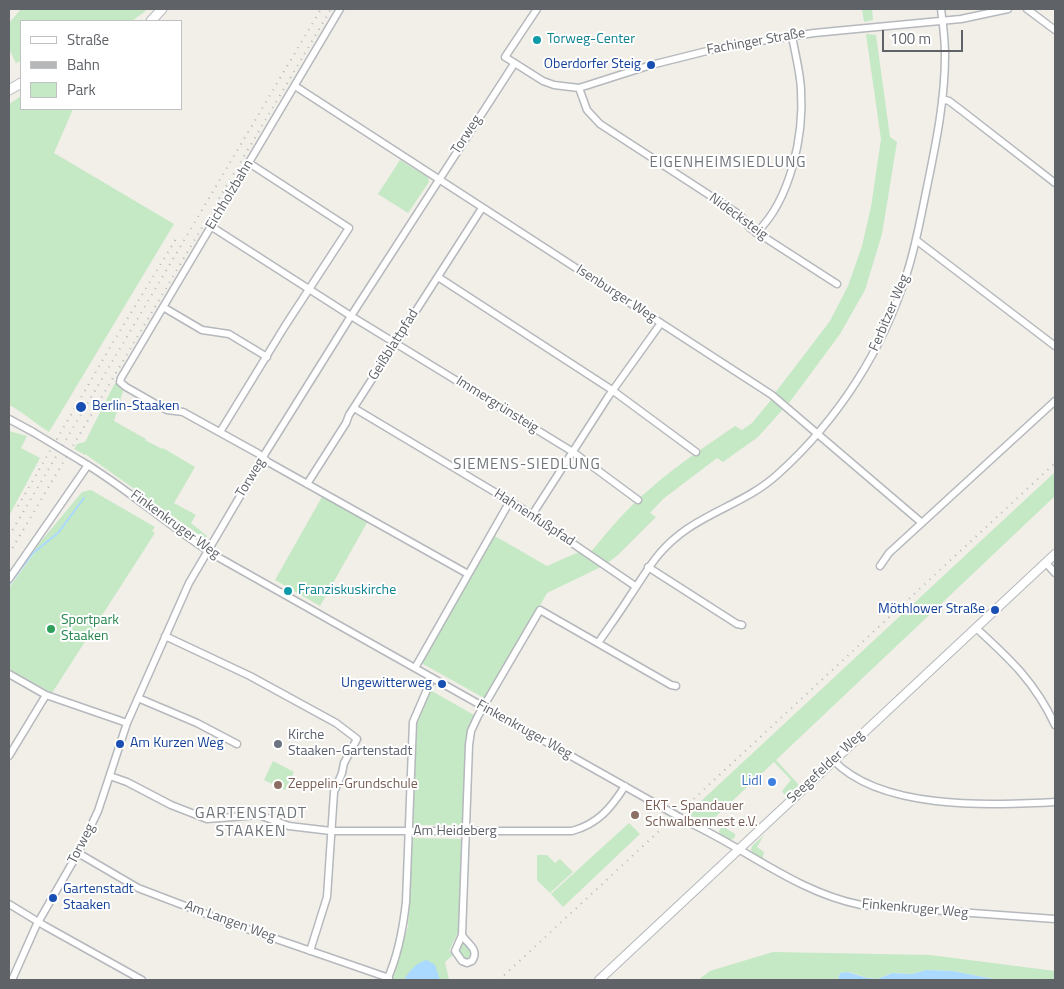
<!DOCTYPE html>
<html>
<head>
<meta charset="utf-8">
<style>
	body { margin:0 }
	#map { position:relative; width:1064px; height:989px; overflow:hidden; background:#f1efe8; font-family:"Titillium Web",sans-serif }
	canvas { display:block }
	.frame { position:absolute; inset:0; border:10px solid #5f6368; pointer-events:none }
	.legend { position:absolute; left:20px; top:20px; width:162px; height:90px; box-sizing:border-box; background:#fff; border:1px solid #bfc1c3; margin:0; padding:6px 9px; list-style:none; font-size:15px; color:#5f6368 }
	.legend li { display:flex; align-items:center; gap:10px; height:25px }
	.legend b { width:25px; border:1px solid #bfc1c3 }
	.scale { position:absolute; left:882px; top:30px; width:81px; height:22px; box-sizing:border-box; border:2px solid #5f6368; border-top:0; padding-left:6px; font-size:15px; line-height:18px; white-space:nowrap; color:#5f6368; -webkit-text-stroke:4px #fff; paint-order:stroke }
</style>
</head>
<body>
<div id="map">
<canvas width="1064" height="989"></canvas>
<div class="frame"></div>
<ul class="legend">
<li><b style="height:6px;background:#fff"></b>Straße</li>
<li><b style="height:6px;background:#b6b7b8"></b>Bahn</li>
<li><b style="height:14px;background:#c5e8c5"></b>Park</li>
</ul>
<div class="scale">100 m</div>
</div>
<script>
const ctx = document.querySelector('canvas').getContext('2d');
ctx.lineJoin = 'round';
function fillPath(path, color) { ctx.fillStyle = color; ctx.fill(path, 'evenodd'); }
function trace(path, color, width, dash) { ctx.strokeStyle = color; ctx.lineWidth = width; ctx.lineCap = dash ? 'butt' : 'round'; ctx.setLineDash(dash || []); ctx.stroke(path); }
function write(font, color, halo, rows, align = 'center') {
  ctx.font = font + ' "Titillium Web",sans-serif'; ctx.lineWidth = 4; ctx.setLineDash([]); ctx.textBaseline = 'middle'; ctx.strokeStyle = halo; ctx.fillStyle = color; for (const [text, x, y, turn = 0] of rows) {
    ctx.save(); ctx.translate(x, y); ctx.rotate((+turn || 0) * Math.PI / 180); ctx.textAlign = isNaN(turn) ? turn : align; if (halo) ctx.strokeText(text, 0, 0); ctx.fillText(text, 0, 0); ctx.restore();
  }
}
fillPath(new Path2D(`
	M21,9H148L132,21H21V61L16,63L9,49V23Z
	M862,9H872L873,20L864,22Z
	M866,34L876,35L890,137L897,142L882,234L865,290L840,334L789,403L775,393L830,321L848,286L862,246L871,207L881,139Z
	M21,96V109H73L54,153L174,224L49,432C36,424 23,412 9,405V104Z
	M400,160L428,177L429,182L408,213L378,194Z
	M115,383L124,388L114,421L146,439L145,440L162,449L163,448L195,467L174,503L196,515L191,523L207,536L205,539L85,454V455L74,449L77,444L85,442Z
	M771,400L783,409L758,437L723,462L717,458L663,499L650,513L656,517L618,555L606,564L590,553C609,530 628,507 651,488C677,465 706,446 735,426L742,430L752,423Z
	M9,431L27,436L21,448L40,458L9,516Z
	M1055,472V496L776,760L799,785L786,797L782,791L791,780L774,762L713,819L710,817L708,818L685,816Z
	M91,490L155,527L152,531L155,533L52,693L9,669V588L33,555L37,546L82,492Z
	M323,495L368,521L320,606L275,580Z
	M493,535L547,566L581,551L603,566L547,593L488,698H484L423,664L422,660Z
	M430,690L474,715L466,738L462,825H413L417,722Z
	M273,761L294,772L285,790L264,780Z
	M629,823L640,834L563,907L551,894Z
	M722,826L735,834V837L731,840L720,835L719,831Z
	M764,835L757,847L764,852L762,861L751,854L752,851L751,850L752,846Z
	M412,838L462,839L460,928L449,951L453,955L445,962L449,980H390L408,927Z
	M537,855H547L555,863L560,859L573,872L550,893L537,880Z
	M464,943L467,944L473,951L470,960H463L457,949L460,944Z
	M773,952L930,955L1055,971V980H998L953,971L926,970L912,974L892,973L878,979L867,978L850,972L840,973L838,980H698L710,971Z`), '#c5e8c5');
fillPath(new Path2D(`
	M427,960L435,965L440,980H404C409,971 417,962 427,960Z
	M926,970L953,971L998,980H838L840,973L848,972L867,978L878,979L892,973L912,974Z`), '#aadaff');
trace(new Path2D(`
	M9,585L33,553L58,533L84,498`), '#aadaff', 2);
const minor = new Path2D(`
	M340,9L121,378L120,382L126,387L161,407L167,410L183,412L259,454L268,462L468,574
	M537,9L505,57L543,81L554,85L579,88L651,65L727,46L814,33L961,19L1008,9
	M1027,9L1055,30
	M295,86L772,395L922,523
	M579,88L587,110L600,124L740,215L750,228L837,284
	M942,99L949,101L961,110L1055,183
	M212,227L351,316L573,452L638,500
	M756,233C791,200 804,135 801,89C800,71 795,53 792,36
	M916,240L1055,346
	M438,277L612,390L696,452
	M163,307L202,330L229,334L267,357
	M354,408L518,506L635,586
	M9,419L33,432
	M220,432L285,326L349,228L249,163
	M81,461C129,489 169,527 216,556L690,823C748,850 797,892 861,905L1055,919
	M307,484L346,423L349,415L482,208
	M532,515L608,397L661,323
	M1046,563L1055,573
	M880,566L889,553L1055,401
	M648,567L737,624L742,625
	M9,579L88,465
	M976,628C1010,659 1035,682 1055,725
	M165,636L250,676L336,723L357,739L344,763L342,773L334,792L327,897L310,951
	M598,643C609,627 620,612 630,596C649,568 658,549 687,529C716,509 751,499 778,474C838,420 883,350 907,273C916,245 921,216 927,187C936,143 945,100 945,55C945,39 943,24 941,9
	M415,668L510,501
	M9,674L46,695L127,723
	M138,698L197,723L237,744
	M9,756L46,695
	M833,760C882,811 990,805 1055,802
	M110,776L127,782L171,805L207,819L259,815L289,826L331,831H572C598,824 611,808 625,786
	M78,853L138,888L227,922L389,978
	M9,904L45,926L142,980
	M462,935C467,944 480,949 472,961L467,963L462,961L455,951L462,935L469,745L471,731L478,716L540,610L671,685L676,686
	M12,980L36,926L78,853L98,811L127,723L189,583L266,452L351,316L514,64
	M387,980C398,956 403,929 406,902L413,722L432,678`);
const tertiary = new Path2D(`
	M599,980L1055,554`);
const secondary = new Path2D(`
	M151,21L162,9
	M9,90L21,83`);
trace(minor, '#b5b8bc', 9);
trace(tertiary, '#b5b8bc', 10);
trace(secondary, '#b6babf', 11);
trace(minor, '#fff', 6);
trace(tertiary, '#fff', 8);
trace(secondary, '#fff', 9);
trace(new Path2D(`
	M18,506L112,344L176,239
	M9,536L321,9
	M9,554L331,9
	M499,980L1055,463`), '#b6b7b8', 2, [1, 6]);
const minorBridge = new Path2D(`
	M33,432L81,461`);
trace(minorBridge, '#b5b8bc', 9, []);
trace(minorBridge, '#fff', 6);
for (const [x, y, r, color] of [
	[537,40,5,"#0f9aa8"],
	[651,65,5,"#1a4fb4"],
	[81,407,6,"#1a4fb4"],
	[288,591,5,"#0f9aa8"],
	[995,610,5,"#1a4fb4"],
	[51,629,5,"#2e9e5b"],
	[442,684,5,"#1a4fb4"],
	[120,744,5,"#1a4fb4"],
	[278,744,5,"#6b7280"],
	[772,782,5,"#3f7fe0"],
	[278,785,5,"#8d6e63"],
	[635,815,5,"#8d6e63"],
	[53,898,5,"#1a4fb4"]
]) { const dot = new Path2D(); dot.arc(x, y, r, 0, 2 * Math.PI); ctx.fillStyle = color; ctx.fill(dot); trace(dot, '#fff', 2); }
write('14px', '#0d838f', '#fff', [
	["Torweg-Center",547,40],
	["Franziskuskirche",298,591]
], 'left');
write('14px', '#5f6368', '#fff', [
	["Fachinger Straße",756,42,-10],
	["Torweg",467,135,-57],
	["Eichholzbahn",230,195,-59],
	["Nidecksteig",738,217,36],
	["Isenburger Weg",616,294,33],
	["Ferbitzer Weg",890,313,-67],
	["Geißblattpfad",394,345,-58],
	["Immergrünsteig",497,405,32],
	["Torweg",251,478,-59],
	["Hahnenfußpfad",534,518,33],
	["Finkenkruger Weg",175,525,36],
	["Finkenkruger Weg",524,730,29],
	["Seegefelder Weg",826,767,-43],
	["Am Heideberg",455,832],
	["Torweg",82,844,-63],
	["Finkenkruger Weg",915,909,5],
	["Am Langen Weg",230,922,20]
]);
write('14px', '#164399', '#fff', [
	["Oberdorfer Steig",641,65],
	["Berlin-Staaken",92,407,"left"],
	["Möthlower Straße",985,610],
	["Ungewitterweg",432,684],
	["Am Kurzen Weg",130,744,"left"],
	["Gartenstadt",63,890,"left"],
	["Staaken",63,906,"left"]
], 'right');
write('14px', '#27864d', '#fff', [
	["Sportpark",61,621],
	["Staaken",61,637]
], 'left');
write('14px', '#5b616d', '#fff', [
	["Kirche",288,736],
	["Staaken-Gartenstadt",288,752]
], 'left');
write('14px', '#366cbe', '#fff', [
	["Lidl",762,782]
], 'right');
write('14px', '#785e54', '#fff', [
	["Zeppelin-Grundschule",288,785],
	["EKT - Spandauer",645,807],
	["Schwalbennest e.V.",645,823]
], 'left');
ctx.letterSpacing = '1px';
write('15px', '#70757a', '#fff', [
	["EIGENHEIMSIEDLUNG",728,163],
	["SIEMENS-SIEDLUNG",527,465]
]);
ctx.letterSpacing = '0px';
ctx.letterSpacing = '1px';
write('16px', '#70757a', '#fff', [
	["GARTENSTADT",251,814],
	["STAAKEN",251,832]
]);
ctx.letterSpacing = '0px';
</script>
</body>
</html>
